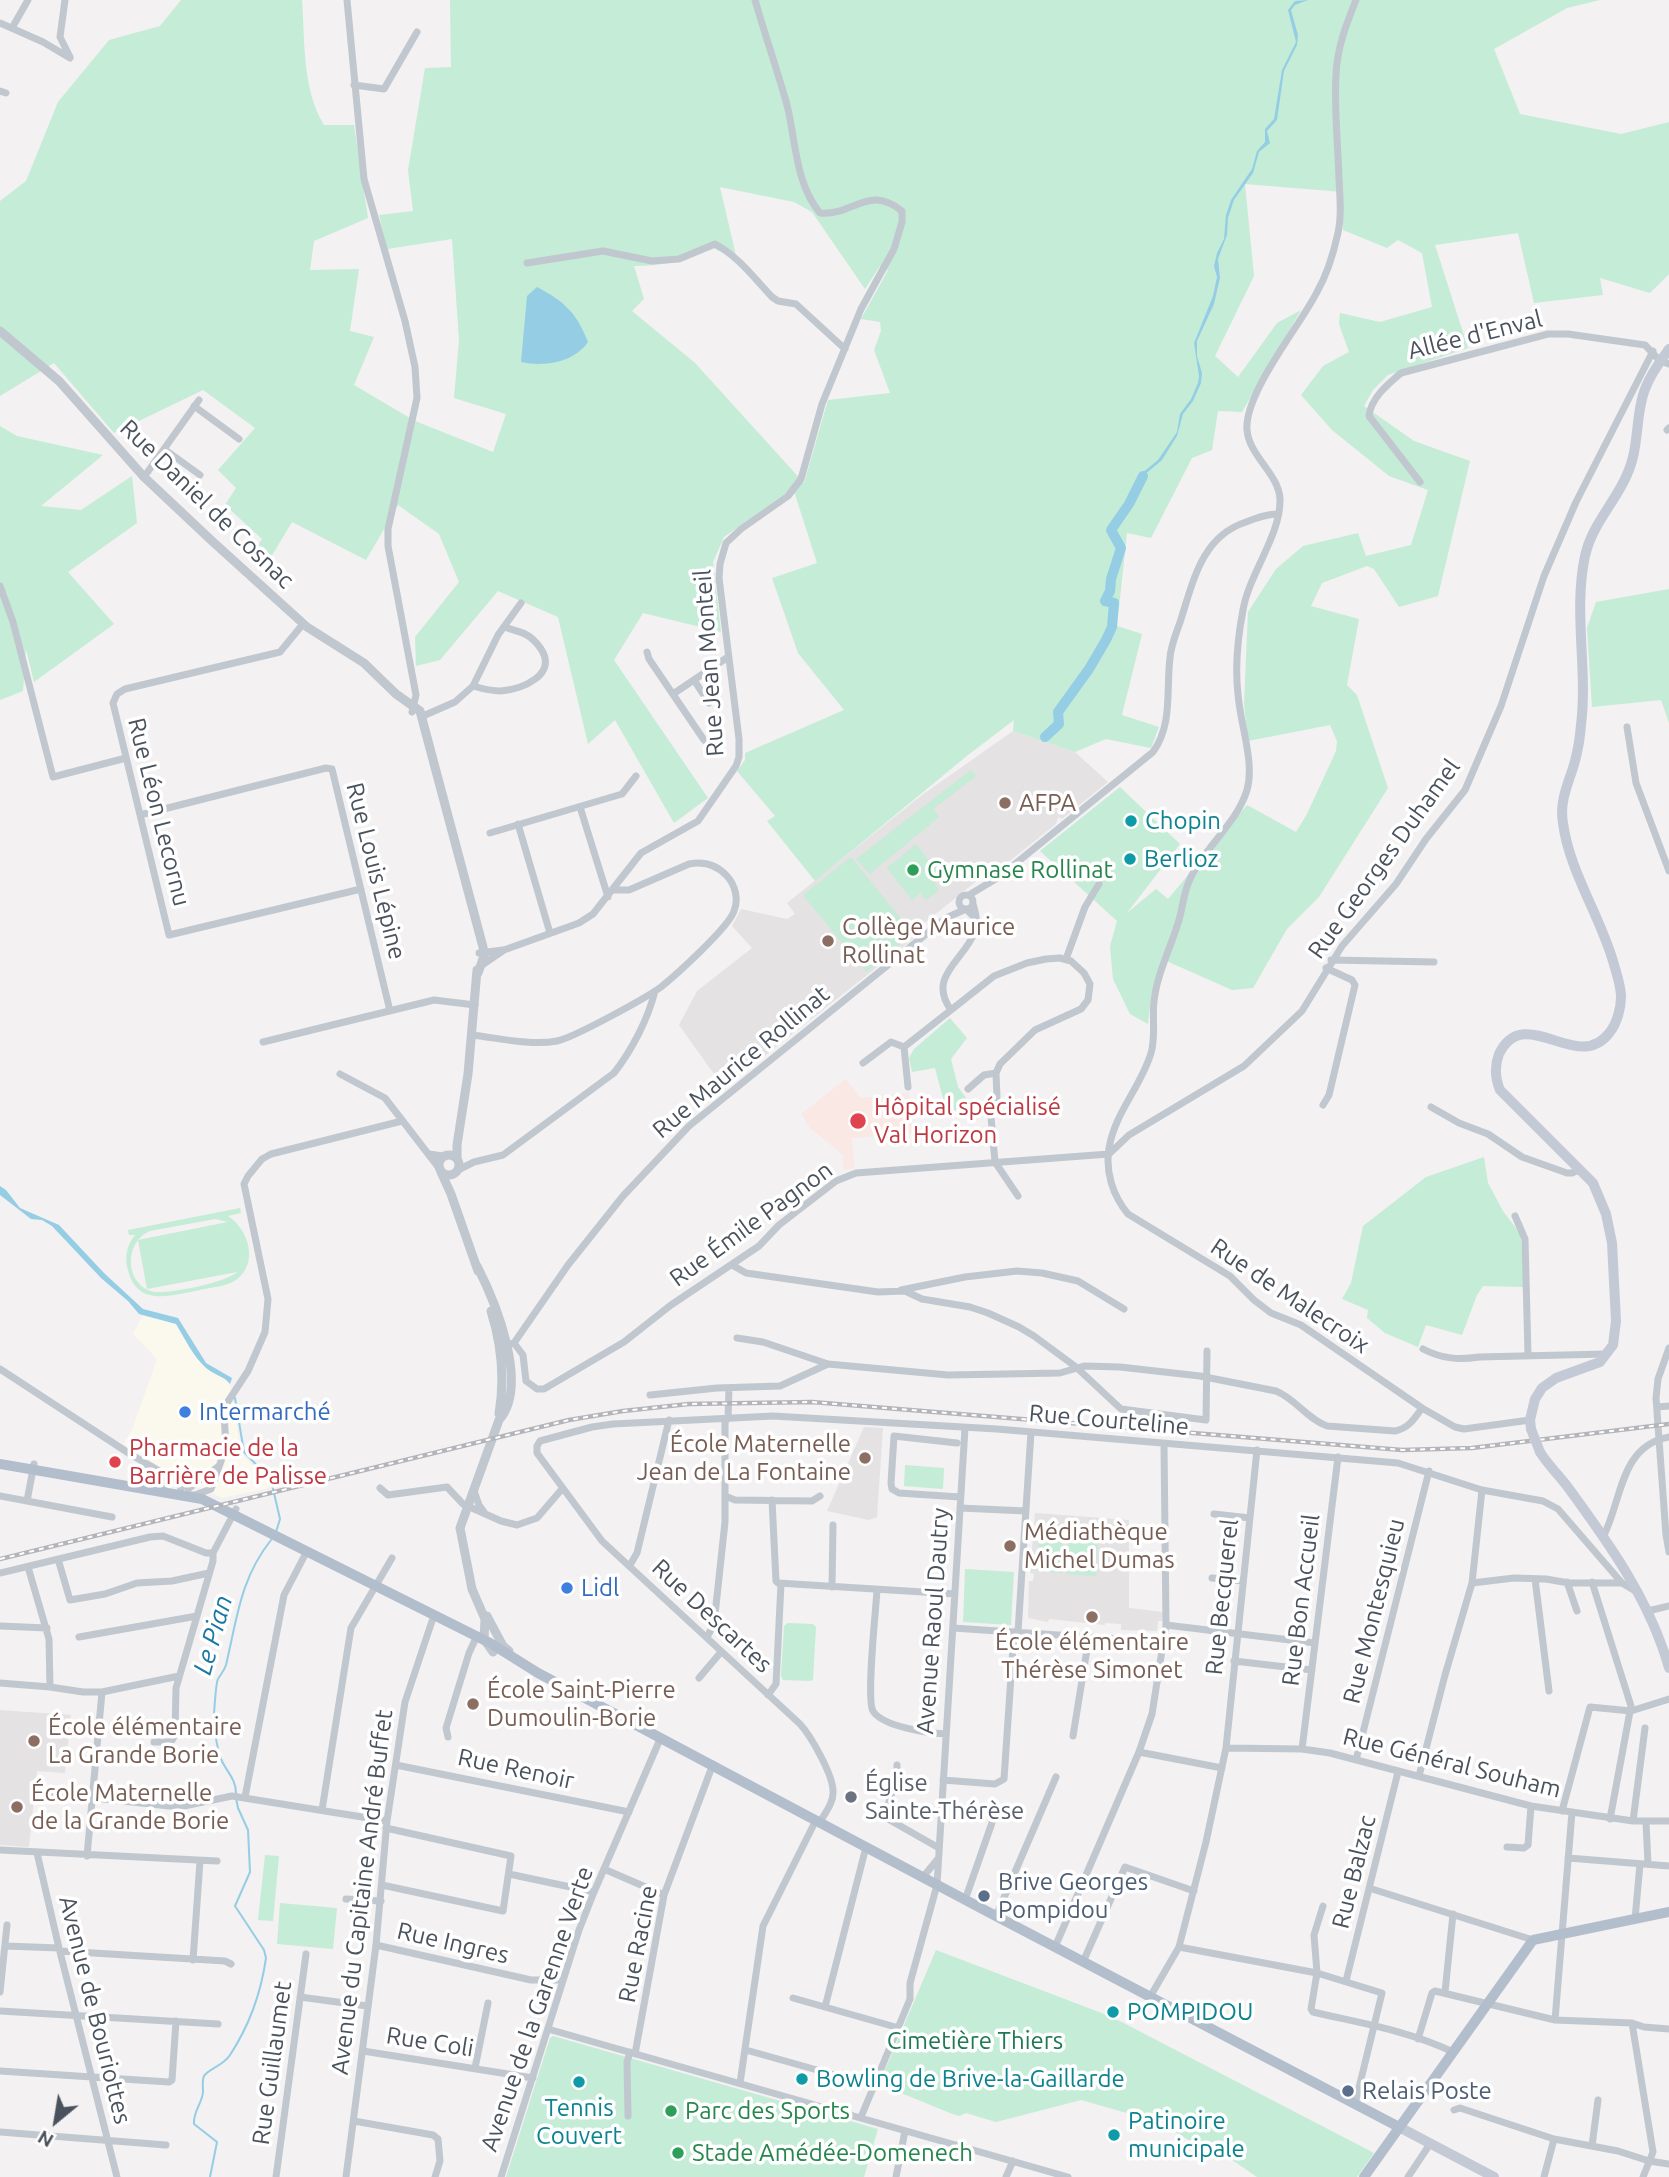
<!DOCTYPE html>
<html>
<head>
<meta charset="utf-8">
<style>
	body { margin:0 }
	#map { position:relative; width:1669px; height:2177px; overflow:hidden; background:#f3f1f1; font-family:Ubuntu,sans-serif }
	canvas { display:block }
	.north { position:absolute; left:21px; top:2086px; width:70px; height:70px; -webkit-text-stroke:5px #fff; paint-order:stroke; rotate:210deg; font-size:19px; font-weight:700; line-height:28px; text-align:center; color:#4a525d }
	.north::after { content:''; display:block; margin:auto; width:24px; height:32px; background:#4a525d; clip-path:polygon(50% 0,100% 100%,50% 72%,0 100%) }
</style>
</head>
<body>
<div id="map">
<canvas width="1669" height="2177"></canvas>
<div class="north">N</div>
</div>
<script>
const ctx = document.querySelector('canvas').getContext('2d');
ctx.lineJoin = 'round';
function fillPath(path, color) { ctx.fillStyle = color; ctx.fill(path, 'evenodd'); }
function trace(path, color, width, dash) { ctx.strokeStyle = color; ctx.lineWidth = width; ctx.lineCap = dash ? 'butt' : 'round'; ctx.setLineDash(dash || []); ctx.stroke(path); }
function write(font, color, halo, rows, align = 'center') {
  ctx.font = font + ' Ubuntu,sans-serif'; ctx.lineWidth = 7; ctx.setLineDash([]); ctx.textBaseline = 'middle'; ctx.strokeStyle = halo; ctx.fillStyle = color; for (const [text, x, y, turn = 0] of rows) {
    ctx.save(); ctx.translate(x, y); ctx.rotate((+turn || 0) * Math.PI / 180); ctx.textAlign = isNaN(turn) ? turn : align; if (halo) ctx.strokeText(text, 0, 0); ctx.fillText(text, 0, 0); ctx.restore();
  }
}
fillPath(new Path2D(`
	M142,1316L170,1322L177,1325L208,1369L225,1378L230,1384L241,1453L264,1477L269,1488L222,1498L164,1469L123,1444L132,1430L157,1359L133,1334Z`), '#fbf8ed');
fillPath(new Path2D(`
	M1013,731L1075,752L1108,782L1062,819L1058,817L1056,824L1006,864L995,863L994,867L922,925L919,934L724,1088L679,1025L697,991L752,948L732,926L741,909L787,919L795,914L787,903L922,795Z
	M864,1427L883,1428L877,1517L869,1520L827,1511Z
	M1035,1513L1129,1520V1608L1163,1612L1162,1621H1158L1157,1631L1121,1630V1624L1105,1623V1625L1049,1619L1048,1622L1028,1618L1029,1581H1033L1034,1574L1030,1573Z
	M0,1710L71,1715L65,1773L37,1771L29,1847L0,1845Z`), '#e4e2e2');
fillPath(new Path2D(`
	M846,1079L860,1098L909,1093L912,1133L852,1138L854,1168L844,1170L843,1155L810,1128L801,1114Z`), '#f9e8e4');
fillPath(new Path2D(`
	M181,0H302C305,41 302,89 324,125H354L368,218L314,241L310,270L359,269L350,331L374,337L354,385L415,421L493,452L506,414L454,398L459,340L452,239L387,249L379,215L413,211L408,170L425,68L451,67L450,0H1600L1567,8L1494,49L1520,114L1621,134L1669,122V274L1650,293L1600,278L1603,295L1534,303L1518,233L1435,245L1468,348L1388,375L1373,390L1364,406L1414,441L1470,461L1438,596L1399,607L1374,569L1367,566L1322,583L1311,606L1359,619L1347,685L1357,695L1388,788L1319,897L1287,929L1253,988L1232,990L1162,959L1151,996L1148,1024L1130,1014L1113,979L1110,946L1117,921L1040,851L1120,787L1180,844L1127,913L1156,889L1168,899L1247,805L1296,832L1307,814L1336,751L1337,741L1330,725L1248,741L1244,704L1248,612L1276,569L1303,546L1358,533L1366,556L1411,545L1428,490L1389,476L1332,430L1301,395L1323,366L1349,352L1339,324L1340,313L1380,322L1432,307L1422,253L1398,240L1387,248L1343,230V192L1245,184L1254,276L1215,356L1238,377L1277,323L1301,310L1242,412L1218,411L1212,450L1192,458L1151,538L1127,533L1117,626L1142,634L1122,715L1159,727L1151,748L1106,739L1075,752L1013,731L1014,720L968,755L815,881L767,821L775,816L737,771L745,760V753L844,710L798,653L772,578L817,563L793,488L724,537L713,562L721,632L643,613L614,660L708,798L674,823L615,720L588,744L558,617L498,591L440,660L416,666L415,637L459,582L439,534L398,505L366,560L292,522L265,567L249,559L262,539L225,505L236,488L218,470L255,428L203,390L114,433L54,363L0,396V201L26,181L58,102L109,40L160,26ZM720,187L794,202L812,212L865,289L880,266L888,270L861,319L880,322L881,331L874,350L890,393L828,400L804,483L695,363L632,311L644,299L634,266C663,266 686,261 713,248L737,260Z
	M0,426L17,436L103,455L41,506L81,510L132,476L137,523L68,572L114,624L34,682L26,649L23,691L0,700Z
	M1669,589V723L1661,700L1592,707L1587,628L1596,602Z
	M971,770L976,776L933,809L939,817L870,874L856,859Z
	M916,844L932,865L935,863L936,869L942,876L934,883L939,890L926,900L920,893L912,900L887,868Z
	M851,857L913,934L866,972L803,895Z
	M950,1018L967,1038L951,1059L958,1087L967,1099L948,1117L935,1068L912,1072L909,1058L914,1049Z
	M1484,1157L1488,1183L1503,1211L1521,1235L1524,1280L1523,1287L1483,1286L1477,1295L1462,1335L1426,1325L1418,1347L1385,1333L1367,1318L1368,1310L1342,1299L1351,1283L1363,1226L1426,1177Z
	M240,1208L241,1213L228,1216C249,1230 259,1263 236,1280C226,1287 211,1287 200,1290C172,1295 137,1308 128,1270C124,1257 127,1245 135,1235H129L128,1230ZM215,1219L228,1222L138,1240L147,1289L237,1272C228,1282 164,1296 150,1291C124,1281 125,1241 150,1231Z
	M905,1465L944,1468L943,1489L904,1486Z
	M1069,1523L1099,1525L1096,1576L1066,1574Z
	M1039,1535L1063,1536L1061,1573L1037,1571Z
	M965,1569L1014,1572L1011,1625L963,1622Z
	M788,1623L813,1624L816,1627L813,1680L810,1681L783,1680L781,1676L784,1626Z
	M265,1855L279,1856L273,1921L258,1920Z
	M280,1903L337,1908L333,1949L277,1944Z
	M936,1950L1112,2017L1374,2153L1357,2177H1257L1225,2155L1221,2161L1162,2123L1081,2100L996,2122L966,2113L959,2116L950,2113L879,2084Z
	M553,2036L878,2129L864,2177H506L550,2038Z`), '#c4ecd7');
fillPath(new Path2D(`
	M1308,0L1295,5L1291,10L1298,35L1297,45L1284,71L1277,120L1267,131L1270,143L1259,152L1253,173L1234,200L1228,218L1227,235L1218,259L1220,278L1214,304L1197,341V356L1202,373L1201,383L1193,401L1183,414L1177,436L1162,460L1143,476L1141,474L1158,460L1177,432L1180,414L1191,399L1198,383L1199,376L1194,343L1213,296L1217,277L1214,266L1217,253L1224,239L1226,215L1231,200L1252,169L1257,151L1265,142V129L1274,119L1282,70L1296,42L1288,10L1295,1Z
	M537,287C565,302 576,312 588,342C574,363 543,367 521,362L527,296Z
	M0,1186L6,1190L20,1208L59,1225L104,1273L143,1309L178,1318L206,1363L232,1378L230,1384C224,1376 214,1375 206,1368C193,1356 185,1339 176,1324L139,1314L128,1301L101,1278L52,1226L42,1220L31,1219L0,1195Z`), '#95cde5');
trace(new Path2D(`
	M235,1398L244,1452L271,1480L280,1519L276,1532
	M236,1793C236,1779 226,1771 221,1759C217,1749 216,1737 214,1727C213,1721 216,1682 218,1679C221,1674 224,1671 226,1665C237,1619 240,1579 271,1540
	M210,2177L217,2142L194,2124C193,2111 202,2104 203,2092C203,2087 202,2080 204,2076C208,2069 223,2066 230,2055C249,2026 261,1993 266,1958L264,1950L235,1906L250,1872L248,1830L238,1808L236,1798`), '#95cde5', 2);
trace(new Path2D(`
	M1045,737L1059,724L1058,712L1089,669L1106,640L1112,627L1114,603L1105,601L1110,591L1111,579L1121,548L1111,530L1129,504L1143,476`), '#95cde5', 10);
trace(new Path2D(`
	M65,0L60,37L70,57
	M347,0L364,179L405,321L415,367L417,398L388,529V546L416,695L412,712
	M1356,0C1346,25 1337,48 1336,75C1334,109 1338,145 1339,179C1340,198 1342,219 1337,237C1333,255 1326,276 1317,292C1300,326 1244,393 1247,430C1249,456 1279,474 1280,499C1281,535 1249,574 1243,610C1238,636 1235,668 1238,694C1240,724 1255,762 1247,790C1237,823 1206,846 1191,877C1184,890 1183,906 1179,920C1171,947 1157,974 1154,1001C1152,1018 1156,1037 1151,1053C1141,1087 1115,1112 1109,1148C1105,1172 1113,1196 1128,1214L1230,1276L1254,1300L1271,1313L1301,1325L1422,1408L1455,1427L1464,1429L1530,1420
	M0,23L43,42L70,58
	M12,28L28,0
	M354,85L384,89L417,32
	M0,91L6,93
	M527,263L603,251L652,261L679,259L715,244C739,257 754,278 772,297L778,301L796,304L845,349
	M194,406L239,439
	M1667,430L1669,428
	M164,449L200,475
	M144,477L199,400
	M1420,482L1369,416C1371,398 1388,384 1401,373L1548,334H1568L1645,345L1660,361L1669,364
	M0,586L13,622L53,777L126,758
	M303,624L280,652L125,689L117,694L113,703L169,935L361,889
	M647,652L649,659L704,740L710,744
	M694,680L709,703
	M473,686C483,689 491,691 501,691C522,689 558,675 541,649C537,643 531,637 525,634C518,631 510,629 504,627
	M673,694L728,657
	M423,716L455,702L473,686L498,635L521,603
	M1627,727L1636,783L1669,871
	M580,807L608,897
	M140,815L326,768L332,769L390,1011
	M518,824L550,933
	M490,833L622,794L636,776
	M959 902a7 7 0 1 1 14 0a7 7 0 1 1-14 0Z
	M969,895L999,877L1153,752C1173,725 1166,689 1170,658C1171,643 1178,630 1182,616C1194,578 1203,536 1246,522C1256,518 1266,514 1277,514
	M973,904C976,913 978,922 975,931C966,959 926,976 951,1010L994,976L1027,963L1046,959L1060,958L1071,961L1084,973L1090,984L1088,1000L1081,1009L1035,1030L1000,1064L996,1073L997,1097L991,1117L995,1162L1018,1196
	M479,953L503,950
	M1066,959L1085,907L1099,884
	M1331,960L1434,962
	M482,965L504,950L579,923L593,914L641,853L698,821L736,766L739,757V739L719,578L720,564L726,543L741,529L788,496L801,479L822,404L861,309L894,249L902,222V211C868,184 854,216 820,213C795,183 796,141 787,105C777,69 765,35 755,0
	M472,1035C498,1038 531,1046 557,1041C573,1038 646,998 661,987C676,975 729,927 734,911C739,899 735,885 727,876C716,864 704,861 689,864L629,890H613
	M263,1042L434,1000L475,1005
	M863,1063L891,1042L904,1047
	M340,1074L385,1098L439,1168
	M908,1087L904,1047L951,1010
	M968,1089L984,1075L996,1073
	M1323,1105L1329,1095L1355,985L1352,980L1326,968
	M1431,1107L1459,1123L1488,1134L1522,1157L1567,1173H1572L1580,1169
	M429,1154L443,1156
	M1109,1154L1129,1135L1244,1066L1302,1011L1342,946L1396,884L1426,839L1465,790L1501,706L1544,576L1576,502L1653,351
	M458,1170L474,1162L503,1155L614,1073C632,1050 648,1019 655,991
	M1515,1216L1525,1239L1528,1355
	M732,1265L746,1273L878,1292L905,1291L922,1299L970,1307L988,1313L1019,1327L1034,1336L1076,1367L1121,1409L1206,1420L1207,1351
	M901,1290L965,1277L1017,1271L1042,1273L1078,1281L1124,1309
	M737,1338L763,1342L828,1364L948,1375L1060,1373L1084,1366L1120,1367L1200,1376L1276,1391C1296,1399 1307,1419 1327,1426L1395,1431C1409,1428 1414,1419 1422,1408
	M514,1343L523,1355L526,1381L537,1389H544L624,1342L671,1305L759,1246L779,1225L836,1181L856,1173L1109,1154
	M510,1344L514,1343L568,1265L623,1196L689,1126L946,918L966,909L976,919
	M1669,1348L1658,1379L1656,1398L1666,1535L1669,1552
	M1423,1349C1442,1359 1459,1360 1479,1357L1606,1354
	M0,1369L130,1454L178,1482L181,1488L180,1495H195L211,1489L226,1447L224,1413L227,1403L248,1371L265,1332L268,1299L244,1184L248,1176L262,1159L271,1154L402,1121
	M650,1395L717,1388L780,1386L828,1364
	M1657,1407L1669,1406
	M728,1419L729,1388
	M957,1443L894,1436L891,1483L892,1489L899,1493L960,1497
	M147,1465L152,1471L151,1489L164,1487V1479L161,1473
	M380,1488L388,1495L447,1487L463,1504L501,1521L517,1525L537,1518L562,1489
	M188,1489L219,1466
	M474,1491L479,1505L484,1512
	M0,1496L112,1517
	M725,1496L735,1500L812,1501L820,1496
	M772,1500L776,1581L778,1583L955,1594
	M27,1501L34,1464
	M960,1508L1026,1511
	M1214,1514L1250,1518
	M1603,1537C1622,1502 1619,1446 1669,1437
	M58,1559L70,1600L105,1594L137,1583L172,1581L209,1573
	M630,1565L637,1553L669,1420
	M28,1567L49,1639L50,1687
	M0,1573L150,1537L163,1536L206,1553H213L236,1509
	M1212,1578L1242,1581
	M1535,1579L1549,1691
	M1567,1582L1577,1611
	M1592,1582L1631,1706L1610,1819
	M1472,1583L1514,1578L1546,1579L1569,1583H1622
	M832,1587L833,1525
	M877,1590C876,1609 866,1699 873,1711C883,1727 928,1733 946,1734
	M1648,1611L1669,1606
	M1166,1625L1315,1643
	M0,1626L47,1628
	M953,1628L1163,1642
	M1018,1632L1031,1432
	M79,1637L197,1616
	M707,1637L714,1624L725,1522V1420
	M1234,1661L1312,1670
	M699,1678L721,1652
	M0,1683L50,1687L83,1692H102L179,1676
	M768,1695L776,1684L781,1584
	M1073,1736L1089,1637
	M448,1737L446,1728L469,1653L475,1640
	M154,1742H171L175,1735L176,1688L213,1561V1553
	M1226,1748L1302,1749L1330,1753L1531,1806L1633,1821H1669
	M1302,1749L1338,1457
	M1139,1752L1222,1768
	M1356,1760L1429,1471
	M396,1765L629,1812
	M897,1765V1777L885,1814L888,1819L939,1848
	M1419,1776L1445,1675L1472,1583L1482,1490
	M943,1780L995,1784L1004,1779L1014,1632
	M37,1792L179,1807L232,1796L387,1821
	M245,1797L284,1595L307,1551
	M322,1810L351,1628L392,1558
	M1562,1811L1590,1707L1631,1711L1669,1699
	M1633,1821L1645,1728
	M820,1822C825,1813 834,1802 833,1791C833,1775 811,1736 800,1724L602,1541L537,1453V1446L540,1441L592,1427L613,1424L773,1416L997,1429L1398,1463L1482,1490L1543,1501L1558,1509L1622,1583L1637,1592
	M1646,1822L1648,1864
	M1507,1847L1524,1848L1528,1845L1531,1806
	M0,1850L217,1861
	M37,1853L59,1948L117,2177
	M87,1856L102,1692
	M1568,1858L1669,1866
	M604,1869L664,1895
	M509,1874L594,1892
	M923,1877L937,1860
	M382,1885L503,1911L511,1856L386,1828
	M1369,1888L1533,1940
	M346,1899L381,1901
	M965,1900L994,1817
	M1323,1906L1314,1935L1317,1973L1311,2009L1313,2012C1360,2023 1410,2031 1453,2052
	M996,1916L1056,1777
	M1635,1919L1640,1864
	M376,1945L531,1980H563
	M5,1946L59,1948
	M1055,1947L1139,1752L1152,1714L1166,1625L1164,1444
	M1179,1947L1317,1973L1382,1993L1355,2104
	M60,1951L225,1961L231,1964
	M193,1960L200,1861
	M1083,1962L1125,1867L1194,1891
	M1346,1981L1398,1772
	M0,1992L7,1925
	M1445,1992L1453,1914
	M300,1997L367,2006
	M1150,1997L1179,1947L1206,1842L1226,1748L1257,1450
	M793,1998L899,2028
	M825,2007L866,1847
	M0,2011L218,2024
	M1555,2020L1572,1812
	M1632,2023L1653,2152L1643,2177
	M548,2029L1068,2177
	M1418,2039L1432,1993L1435,1991L1555,2020L1632,2023L1644,2027L1669,2029
	M746,2050L874,2086
	M363,2051L533,2078
	M635,2054L664,1895L713,1764
	M475,2068L488,2003
	M0,2071L169,2082L172,2080L176,2021
	M740,2083L763,1926L816,1820
	M1454,2110L1460,2108L1554,2139L1618,2151L1649,2161L1669,2164
	M628,2116L627,2062L630,2052
	M861,2117L910,1999V1983L937,1885L965,1428
	M354,2121L433,2135L438,2139L440,2161L435,2177
	M0,2132L166,2145
	M1592,2146L1598,2100
	M276,2177L306,1954
	M346,2177L376,1945L387,1821L405,1702L434,1615
	M501,2177L579,1930L594,1892L661,1737
	M896,2177L905,2131
	M1006,2177L1013,2161
	M1408,2177L1430,2144
	M1544,2177L1554,2139`), '#c0c7ce', 7);
trace(new Path2D(`
	M0,331L59,381L144,477L212,541L307,627L364,663L396,694L420,711L483,947L484,956L478,973
	M439 1165a10 10 0 1 1 20 0a10 10 0 1 1-20 0Z
	M457,1159V1145L468,1074L477,970
	M441,1172L451,1194L478,1271
	M477,1266C495,1301 530,1385 499,1420L460,1528L472,1589L485,1619L484,1639L493,1652
	M491,1311C502,1346 505,1378 499,1414
	M487,1616L503,1646L509,1651`), '#c0c7ce', 9);
trace(new Path2D(`
	M1531,1429L1530,1420L1535,1399L1542,1388L1556,1378L1600,1362L1613,1345L1616,1321L1612,1243L1606,1214L1593,1183L1500,1090C1495,1078 1494,1067 1499,1054C1525,1001 1578,1076 1610,1032C1617,1023 1621,1008 1621,997C1621,985 1616,972 1613,961C1599,914 1569,870 1563,823C1559,800 1569,783 1575,761C1578,750 1580,737 1581,725C1588,669 1573,612 1585,556C1593,519 1624,495 1633,457C1638,437 1637,415 1643,395C1648,378 1659,363 1669,349
	M1540,1452C1548,1465 1558,1474 1567,1486C1608,1542 1650,1600 1669,1668
	M1399,2127L1494,2177`), '#c3cad6', 10);
trace(new Path2D(`
	M0,1464L202,1499L490,1643L538,1673L992,1914L1399,2127
	M1364,2177L1533,1940L1669,1912`), '#b3becd', 10);
const rail = new Path2D(`
	M0,1559L569,1420L623,1411L689,1404L812,1402L1402,1450L1472,1448L1669,1424`);
trace(rail, '#b4b5ba', 4.5);
trace(rail, '#fff', 2, [5]);
trace(new Path2D(`
	M1531,1429L1540,1452`), '#c3cad6', 10);
for (const [x, y, r, color] of [
	[1005,803,7,"#8d6e63"],
	[1131,821,7,"#0f9aa8"],
	[1130,859,7,"#0f9aa8"],
	[913,870,7,"#2e9e5b"],
	[828,941,7,"#8d6e63"],
	[858,1121,9,"#e0444e"],
	[185,1412,7,"#3f7fe0"],
	[865,1458,7,"#8d6e63"],
	[115,1462,7,"#e0444e"],
	[1010,1546,7,"#8d6e63"],
	[567,1588,7,"#3f7fe0"],
	[1092,1617,7,"#8d6e63"],
	[473,1704,7,"#8d6e63"],
	[34,1741,7,"#8d6e63"],
	[851,1797,7,"#6b7280"],
	[17,1807,7,"#8d6e63"],
	[984,1896,7,"#5c6f8a"],
	[1113,2012,7,"#0f9aa8"],
	[802,2079,7,"#0f9aa8"],
	[579,2082,7,"#0f9aa8"],
	[1348,2091,7,"#5c6f8a"],
	[671,2111,7,"#2e9e5b"],
	[1114,2135,7,"#0f9aa8"],
	[678,2153,7,"#2e9e5b"]
]) { const dot = new Path2D(); dot.arc(x, y, r, 0, 2 * Math.PI); ctx.fillStyle = color; ctx.fill(dot); trace(dot, '#fff', 2.5); }
write('24px', '#4a525d', '#fff', [
	["Allée d'Enval",1475,335,-14],
	["Rue Daniel de Cosnac",207,504,44],
	["Rue Jean Monteil",709,663,-94],
	["Rue Léon Lecornu",159,812,76],
	["Rue Georges Duhamel",1384,859,-54],
	["Rue Louis Lépine",376,871,76],
	["Rue Maurice Rollinat",741,1062,-40],
	["Rue Émile Pagnon",751,1224,-36],
	["Rue de Malecroix",1290,1296,34],
	["Rue Courteline",1109,1420,5],
	["Rue Becquerel",1222,1597,-84],
	["Rue Bon Accueil",1301,1600,-83],
	["Rue Montesquieu",1374,1611,-76],
	["Rue Descartes",712,1616,43],
	["Avenue Raoul Dautry",933,1621,-86],
	["Rue Général Souham",1452,1763,14],
	["Rue Renoir",516,1769,12],
	["Rue Balzac",1354,1872,-76],
	["Avenue du Capitaine André Buffet",362,1892,-83],
	["Rue Ingres",453,1943,13],
	["Rue Racine",638,1944,-79],
	["Avenue de la Garenne Verte",537,2009,-71],
	["Avenue de Bouriottes",95,2010,76],
	["Rue Coli",430,2042,9],
	["Rue Guillaumet",272,2063,-82]
]);
write('24px', '#785e54', '#fff', [
	["AFPA",1019,803],
	["Collège Maurice",842,927],
	["Rollinat",842,955],
	["École Maternelle",851,1444,"right"],
	["Jean de La Fontaine",851,1472,"right"],
	["Médiathèque",1024,1532],
	["Michel Dumas",1024,1560],
	["École élémentaire",1092,1642,"center"],
	["Thérèse Simonet",1092,1670,"center"],
	["École Saint-Pierre",487,1690],
	["Dumoulin-Borie",487,1718],
	["École élémentaire",48,1727],
	["La Grande Borie",48,1755],
	["École Maternelle",31,1793],
	["de la Grande Borie",31,1821]
], 'left');
write('24px', '#0d838f', '#fff', [
	["Chopin",1145,821],
	["Berlioz",1144,859],
	["POMPIDOU",1127,2012],
	["Bowling de Brive-la-Gaillarde",816,2079],
	["Tennis",579,2108,"center"],
	["Couvert",579,2136,"center"],
	["Patinoire",1128,2121],
	["municipale",1128,2149]
], 'left');
write('24px', '#27864d', '#fff', [
	["Gymnase Rollinat",927,870],
	["Parc des Sports",685,2111],
	["Stade Amédée-Domenech",692,2153]
], 'left');
write('24px', '#be3a42', '#fff', [
	["Hôpital spécialisé",874,1107],
	["Val Horizon",874,1135],
	["Pharmacie de la",129,1448],
	["Barrière de Palisse",129,1476]
], 'left');
write('24px', '#366cbe', '#fff', [
	["Intermarché",199,1412],
	["Lidl",581,1588]
], 'left');
write('24px', '#5b616d', '#fff', [
	["Église",865,1783],
	["Sainte-Thérèse",865,1811]
], 'left');
write('24px', '#4e5e75', '#fff', [
	["Brive Georges",998,1882],
	["Pompidou",998,1910],
	["Relais Poste",1362,2091]
], 'left');
write('24px', '#207955', '#fff', [
	["Cimetière Thiers",975,2041]
]);
write('italic 26px', '#1978a1', '#fff', [
	["Le Pian",213,1635,-74]
]);
</script>
</body>
</html>
